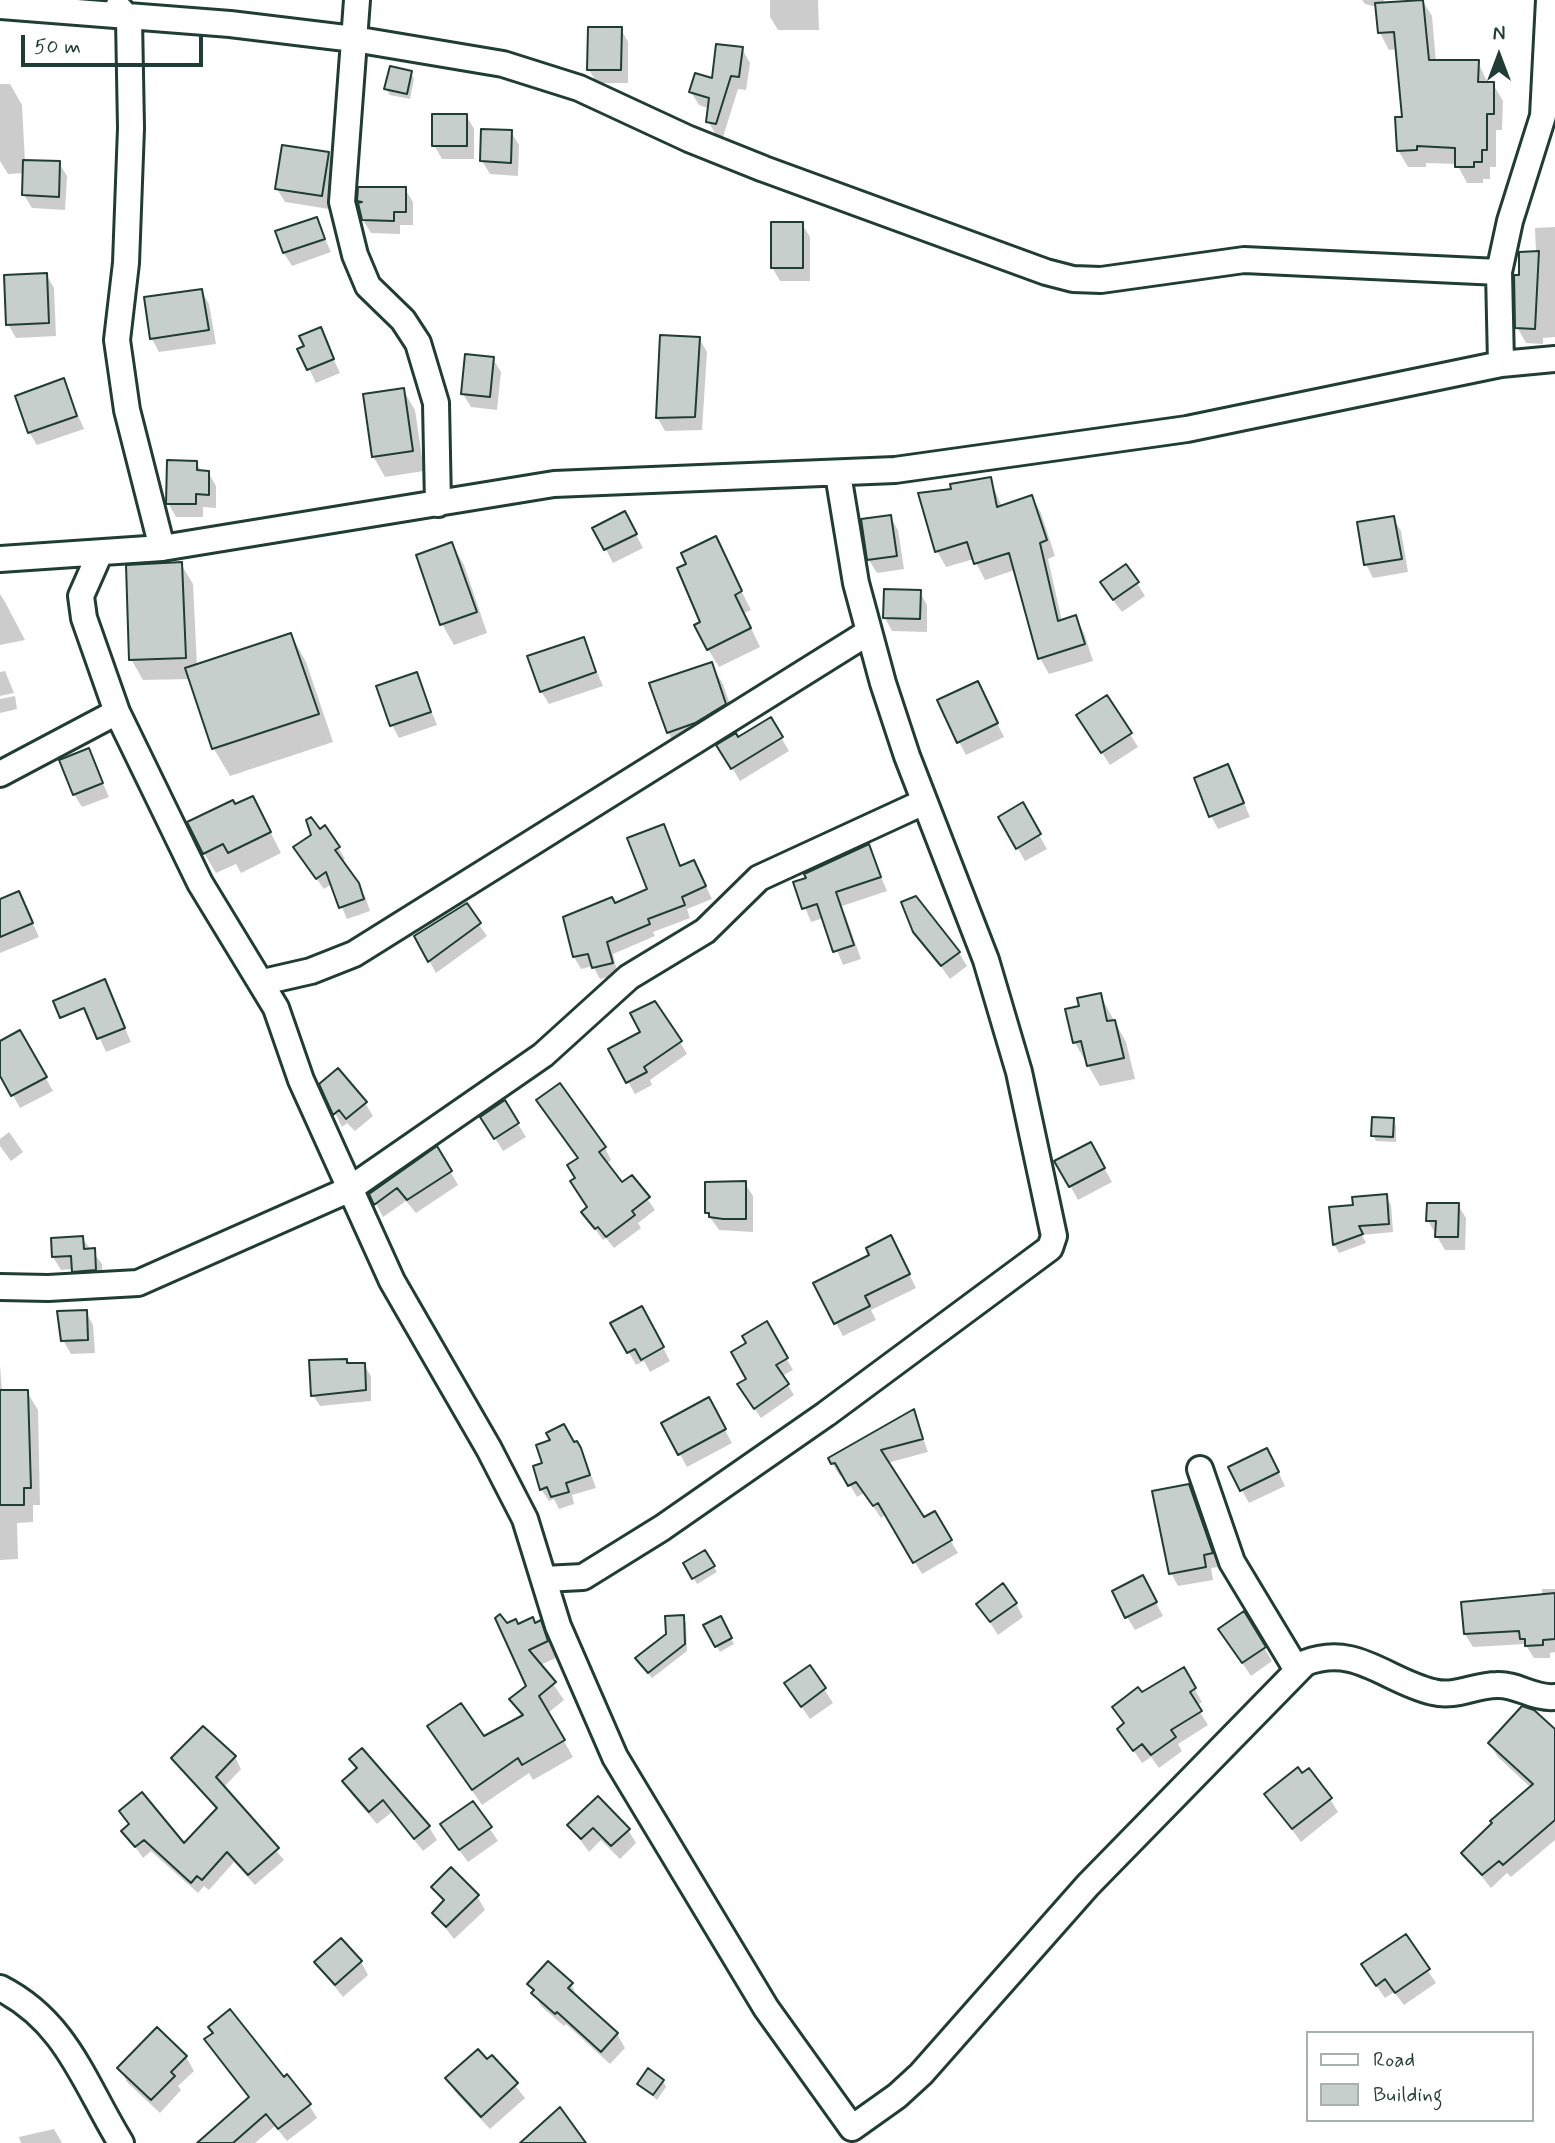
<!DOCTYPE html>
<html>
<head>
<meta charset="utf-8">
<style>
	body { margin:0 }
	#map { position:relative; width:1555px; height:2143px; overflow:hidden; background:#fff; font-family:Mynerve,sans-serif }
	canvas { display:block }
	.legend { position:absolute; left:1306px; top:2031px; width:228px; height:91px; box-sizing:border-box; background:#fff; border:2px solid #a5b1ae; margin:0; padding:9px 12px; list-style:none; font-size:21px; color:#1f3d34 }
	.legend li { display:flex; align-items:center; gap:14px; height:35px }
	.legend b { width:35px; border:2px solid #a5b1ae }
	.north { position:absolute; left:1464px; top:21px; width:70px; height:70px; -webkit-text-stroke:5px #fff; paint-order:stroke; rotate:0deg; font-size:19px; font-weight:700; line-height:28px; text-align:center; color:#1f3d34 }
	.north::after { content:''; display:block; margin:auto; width:24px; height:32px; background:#1f3d34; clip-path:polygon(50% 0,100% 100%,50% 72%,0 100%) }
	.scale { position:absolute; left:21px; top:35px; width:182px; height:32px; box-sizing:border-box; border:4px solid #1f3d34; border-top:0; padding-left:9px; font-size:21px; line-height:24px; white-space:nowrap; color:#1f3d34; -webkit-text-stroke:5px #fff; paint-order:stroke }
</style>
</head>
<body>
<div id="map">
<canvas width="1555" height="2143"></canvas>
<ul class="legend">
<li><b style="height:9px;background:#fff"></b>Road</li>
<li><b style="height:19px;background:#c7cfcc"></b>Building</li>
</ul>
<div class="north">N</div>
<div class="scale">50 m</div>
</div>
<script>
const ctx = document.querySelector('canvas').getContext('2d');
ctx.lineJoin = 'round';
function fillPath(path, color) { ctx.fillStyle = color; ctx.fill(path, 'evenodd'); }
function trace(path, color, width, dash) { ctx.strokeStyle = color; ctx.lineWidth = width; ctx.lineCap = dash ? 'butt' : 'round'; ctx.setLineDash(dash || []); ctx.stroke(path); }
fillPath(new Path2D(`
	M770,0H818L819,30H778L770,17Z
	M1362,0H1384L1383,3L1422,0L1432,16L1436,62H1478L1488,84H1493L1503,101L1502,130H1496V167H1490V179H1483V183H1467L1457,164L1426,163V167H1408L1398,150L1404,119L1398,49L1389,50L1380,33L1377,7L1365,4Z
	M621,29L628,42V83H597L589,70Z
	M742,49L750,63L746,90L738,89L723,137L716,135L708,121L710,109L699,105L691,92L713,81Z
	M411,73L414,79L410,99L390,95L386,89Z
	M0,84H10L22,105L25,162L59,163L67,176L65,210L32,208L24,195L25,173L8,174L0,161Z
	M466,115L474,129V159H442L434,145Z
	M511,132L519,145L518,176L490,174L482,161Z
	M328,153L335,167L329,209L285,202L277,189Z
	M405,189L413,202V225H400V234L371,233L363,220L359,201Z
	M316,219L331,252L292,266L284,253Z
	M802,224L810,237V281H780L772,267Z
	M1555,227V337L1543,338V344L1526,343L1517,327L1520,277L1536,253L1535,228Z
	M46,274L54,288L56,336L16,338L8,324Z
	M201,290L209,304L216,344L159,352L152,339Z
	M320,330L340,373L316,383L300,350L306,347Z
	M699,338L707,352L702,430L665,431L657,417Z
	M493,359L501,372L497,410L471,407L463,394Z
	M63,381L84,429L37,445L29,432Z
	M403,390L415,410L424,471L385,477L373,456Z
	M196,462L202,472H208L216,486V508L203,507V517H176L168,503Z
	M990,479L1002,507L1032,497L1041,513L1055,556L1048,559L1062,621L1075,617L1084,633L1093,661L1049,674L1040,658L1015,570L985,580L974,559L946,567L937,551Z
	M890,517L898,530L904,569L877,573L869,560Z
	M1393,518L1401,531L1408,572L1373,578L1366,564Z
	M632,527L643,548L613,563L595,528Z
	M715,539L751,610L744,613L760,647L719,667L708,649L688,565Z
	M452,544L464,565L487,633L454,645L442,624Z
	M181,564L193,584L197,666L291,635L306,662L333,742L230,776L214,749L191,679L143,680L131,659Z
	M1137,583L1145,596L1122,612L1110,596Z
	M920,592L927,605V632L892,631L885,618Z
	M0,594L5,602L25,640L0,645Z
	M583,639L603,686L549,704L541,691Z
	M711,664L723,684L737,725L680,753L668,732Z
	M5,671L14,693L0,696V672Z
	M416,674L437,725L399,738L392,725Z
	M15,696L17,709L0,713V699Z
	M984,697L1004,737L966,755L959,742Z
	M770,719L789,751L740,781L719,746Z
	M1086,729L1130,734L1138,747L1110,765Z
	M88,750L109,797L82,807L74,794Z
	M1228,766L1250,817L1218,829L1211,816Z
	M253,798L281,853L241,873L236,864L216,873L204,853L234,807Z
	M1022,805L1047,849L1025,861L1000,817Z
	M663,826L681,868L700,874L712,899L687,909L690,918L653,932L655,936L613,954L618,975L600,979L593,966L581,969L574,957L649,890Z
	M320,831L338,847L345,859L341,862L365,896L370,911L347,919L332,884L324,889L302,859Z
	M868,846L887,891L842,906L861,959L843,965L824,918L811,922L795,883Z
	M19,893L39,937L0,953V901Z
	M466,906L487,936L436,973L416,937Z
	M915,931L959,953L967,966L950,979Z
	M106,985L131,1042L106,1052L82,998Z
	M1100,995L1126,1042L1135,1079L1100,1086L1075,1043L1067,1010L1081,1007Z
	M20,1032L53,1091L20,1108L0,1072V1043Z
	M680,1042L687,1054L650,1080L652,1085L635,1094L610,1050Z
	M321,1084L365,1103L373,1116L355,1131L347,1123L342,1127Z
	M560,1085L605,1148L611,1160L606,1164L622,1184L632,1177L655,1210L638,1223L641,1228L614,1248L606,1238L603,1240L583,1212L589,1208L577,1179L579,1159Z
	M504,1102L526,1137L503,1151L482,1117Z
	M1393,1120L1396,1126V1142L1376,1141L1373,1135Z
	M9,1132L23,1152L11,1161L0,1146V1139Z
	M437,1149L458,1185L416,1213L406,1201L383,1217L371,1194Z
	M1098,1157L1112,1182L1078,1200L1057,1162Z
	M745,1183L753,1196V1232L719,1230L707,1213Z
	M1386,1196L1391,1205L1393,1232L1362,1235L1366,1243L1339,1253L1334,1244L1355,1207Z
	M1458,1205L1466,1218L1465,1250H1445L1428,1221Z
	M82,1238L102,1264L103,1284L82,1285L74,1269L61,1270L53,1257Z
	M898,1251L916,1288L871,1310L876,1320L843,1336L836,1323Z
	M86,1312L93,1325L95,1353L71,1354L63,1340Z
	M649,1321L670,1361L650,1372L644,1361L636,1365L613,1324Z
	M766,1324L793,1370L782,1376L794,1395L761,1418L745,1395L749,1344Z
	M0,1365L2,1392H27L38,1410L40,1505H33V1522L17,1523L18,1559L0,1560Z
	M348,1365H364L371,1376V1401L320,1406L313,1395Z
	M708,1399L732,1443L687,1467L663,1423Z
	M913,1411L928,1452L887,1463L924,1520L934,1514L958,1553L922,1574L886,1514L881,1518L864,1493L857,1497L844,1475L840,1476L832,1463Z
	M573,1444L584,1456L596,1488L572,1495L574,1504L559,1509L554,1499L549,1501L541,1489Z
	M1274,1463L1285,1486L1249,1503L1242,1490Z
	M1188,1486L1196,1499L1219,1567L1211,1568L1213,1580L1178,1586L1171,1573Z
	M705,1552L717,1572L697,1584L685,1563Z
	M1542,1589H1555V1652L1550,1653V1658H1534L1525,1644L1473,1647L1465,1634L1520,1599V1596L1542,1595Z
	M1150,1591L1163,1616L1135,1630L1127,1617Z
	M978,1604H1016L1023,1617L998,1635Z
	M1243,1613L1272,1661L1251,1676L1220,1630Z
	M683,1617L686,1623L687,1651L652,1678L641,1664Z
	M720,1619L734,1644L720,1652L705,1626Z
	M540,1622L556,1658L540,1665L564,1700L548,1713L573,1757L533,1780L529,1773L482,1805L439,1743L484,1739L522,1717L512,1699L528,1686L507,1625Z
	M810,1667L833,1703L810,1719L794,1696Z
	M1183,1669L1202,1702L1196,1706L1208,1725L1178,1744L1182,1751L1159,1768L1151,1757L1142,1763L1119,1729L1125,1725L1114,1707Z
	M203,1728L235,1757L241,1769L223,1788L284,1860L255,1885L234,1862L209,1890L204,1886L198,1893L151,1851L143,1858L124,1831L130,1826L121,1812L184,1846L217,1810L173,1758Z
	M1555,1731V1840L1511,1877L1507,1873L1491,1888L1463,1853L1531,1788L1498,1757L1490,1744Z
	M362,1750L429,1827L437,1840L423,1851L392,1812L377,1824L352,1795L344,1782L357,1770L351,1759Z
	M1266,1794L1330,1799L1338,1812L1301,1842Z
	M473,1804L498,1841L468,1862L450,1838Z
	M569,1825L628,1830L636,1843L620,1859L601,1840L589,1852Z
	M433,1887L477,1896L485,1910L454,1939L434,1913L444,1903Z
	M1405,1937L1436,1983L1404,2005L1394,1992L1385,1998L1371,1978Z
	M361,1962L368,1975L343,1997L316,1963Z
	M530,1984H571L578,1999L617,2034L625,2048L610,2064L566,2024L564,2026L541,2006Z
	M157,2030L186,2057L194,2071L178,2086L181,2090L160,2113L127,2082L120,2068Z
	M207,2040L284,2079L309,2105L317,2118L287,2141L275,2126L255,2143H210L250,2099Z
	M492,2057L525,2098L490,2129L455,2092L448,2078Z
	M663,2081L666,2087L657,2100L639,2084Z
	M54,2129L62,2143H21L19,2137Z`), '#0003');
const building = new Path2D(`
	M1423,0L1429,60H1479L1478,82H1494V114H1487V150H1482V162H1474V167H1455V148L1417,146V150L1397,151L1395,117H1402L1394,32L1378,33L1375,3Z
	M588,27H622L621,70H587Z
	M716,44L743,47L739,77L731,76L716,124L706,122L709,98L689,92L695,73L712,78Z
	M390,66L412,71L407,94L384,89Z
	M432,114H467V146H432Z
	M481,129L512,130L511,163L480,161Z
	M282,145L329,152L322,196L275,189Z
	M23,160L60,161L59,197L22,195Z
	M358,187H406V212H394V221L362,220L358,203L362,202L357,201Z
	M317,217L325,239L283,253L275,231Z
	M771,222H803V268H771Z
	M1539,251L1535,329L1515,328L1514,275H1519V252Z
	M47,273L49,323L6,325L4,275Z
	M202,289L209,330L150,339L144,297Z
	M321,327L334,359L307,370L297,349L304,346L299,336Z
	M660,335L700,337L695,417L656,418Z
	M465,354L494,357L490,397L461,394Z
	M64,378L77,416L28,433L15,396Z
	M404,388L413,451L372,457L363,394Z
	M167,460L197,461V470L209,471V495L196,494V504H166Z
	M991,477L997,507L1032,495L1047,540L1040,543L1058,621L1076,615L1085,644L1038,659L1009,553L974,564L967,542L935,552L918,493L951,489L950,484Z
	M625,511L637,534L604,550L592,528Z
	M891,515L897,556L867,560L861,519Z
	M1394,516L1402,559L1364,565L1357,522Z
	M716,536L742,591L735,595L751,628L707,650L694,625L700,622L677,568L686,564L681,553Z
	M452,542L477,612L440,625L416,555Z
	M182,562L186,658L129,660L126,565Z
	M1126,564L1139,582L1113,600L1100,582Z
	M884,589L921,590L920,619L883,618Z
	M291,633L319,714L212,749L185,668Z
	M584,637L596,672L540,692L527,656Z
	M712,662L726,704L695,723L667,733L649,683Z
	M417,672L431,712L390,726L376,686Z
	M978,681L998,723L957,743L937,700Z
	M1107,695L1132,733L1101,753L1076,715Z
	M771,717L783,737L731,769L716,745L736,733L738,737Z
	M89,748L103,783L73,795L59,760Z
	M1228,764L1244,803L1209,817L1194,778Z
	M253,796L271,832L228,853L223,844L203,854L187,822L233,800L235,804Z
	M1023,802L1041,834L1016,849L998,817Z
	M311,817L320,829L325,825L340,847L335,850L359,883L364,899L339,908L326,872L316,879L293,847L311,835L306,820Z
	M664,824L680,866L694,860L706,886L682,897L685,905L648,919L650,924L607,942L613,963L592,968L588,954L573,957L563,917L612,897L615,903L647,889L627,838Z
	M869,844L881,877L836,892L854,945L833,952L817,904L802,909L793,882L806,878L804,874Z
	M19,891L33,923L0,937V899Z
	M916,896L960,952L941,966L913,932L901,902Z
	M467,903L481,923L428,962L414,936Z
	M105,979L125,1028L97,1039L84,1008L60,1018L53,1001Z
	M1101,993L1107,1021L1115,1020L1124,1058L1087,1066L1081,1041L1073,1043L1065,1009L1079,1006L1077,998Z
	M655,1001L682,1041L644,1067L647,1072L626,1083L608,1049L640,1032L630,1013Z
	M20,1030L47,1077L11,1096L0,1076V1041Z
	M338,1068L367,1102L346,1119L339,1110L333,1115L319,1084Z
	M560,1083L606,1147L599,1152L622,1182L632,1175L650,1197L632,1211L635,1215L606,1237L598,1227L595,1229L581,1212L587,1207L570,1181L575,1178L567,1165L578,1158L536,1100Z
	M505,1100L519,1123L494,1139L480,1117Z
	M1372,1117L1394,1118L1393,1137L1371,1136Z
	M1091,1142L1105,1168L1069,1187L1054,1161Z
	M437,1146L452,1171L407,1200L397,1188L374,1205L369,1194Z
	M746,1181V1219H723L709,1217V1213H705V1182Z
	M1387,1194L1389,1224L1359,1226L1363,1234L1333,1245L1329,1207L1353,1205L1352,1197Z
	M1427,1203H1459L1458,1237H1435L1436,1221H1426Z
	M891,1235L910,1274L865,1296L870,1306L834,1324L813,1283L869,1255L866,1248Z
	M83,1236L84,1249L95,1248L96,1270L72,1272L71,1256L52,1257L51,1238Z
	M642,1306L664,1347L641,1360L635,1349L627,1353L610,1323Z
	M87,1310L88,1340L61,1341L57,1311Z
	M767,1321L788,1358L776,1365L789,1384L754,1409L737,1384L746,1379L731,1352L746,1343L742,1336Z
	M347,1359V1363H365L366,1390L311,1396L309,1360Z
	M0,1390H28L31,1488H24V1505H0Z
	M709,1397L726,1429L678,1455L661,1423Z
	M914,1409L923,1439L881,1450L924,1517L935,1511L952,1540L913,1563L878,1503L873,1506L856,1482L848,1486L835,1463L831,1464L828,1458Z
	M564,1424L574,1442L577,1441L581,1448L590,1475L566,1483L569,1492L551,1497L547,1487L540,1490L533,1466L542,1463L536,1445L550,1440L546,1433Z
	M1267,1448L1279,1472L1240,1491L1228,1467Z
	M1189,1484L1213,1553L1204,1555L1206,1567L1169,1574L1152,1491Z
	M705,1550L715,1566L692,1579L683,1563Z
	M1143,1575L1157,1602L1125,1618L1112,1591Z
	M1003,1583L1017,1603L990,1622L976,1604Z
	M1555,1593V1639L1543,1640V1645L1525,1646V1639H1520L1519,1631L1464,1634L1461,1602Z
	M1244,1611L1266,1647L1242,1663L1218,1629Z
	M500,1614L507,1623L516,1619L518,1624L533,1617L535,1623L541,1620L548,1641L529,1650L556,1682L539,1696L565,1740L522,1765L518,1758L472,1790L427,1726L461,1703L484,1736L523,1715L509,1699L526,1686L495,1618Z
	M684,1615L685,1644L648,1673L635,1658L666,1634L665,1616Z
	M721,1616L732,1638L715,1647L703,1625Z
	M810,1665L826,1688L801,1707L784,1683Z
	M1184,1667L1196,1688L1190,1692L1202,1711L1171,1730L1176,1737L1151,1755L1142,1744L1133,1751L1117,1729L1124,1723L1112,1707L1138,1687L1142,1692Z
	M1522,1706L1534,1710L1555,1729V1820L1503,1865L1499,1861L1482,1875L1461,1853L1492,1823L1490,1821L1533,1784L1488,1743Z
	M203,1726L236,1756L216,1777L279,1848L248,1875L227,1852L202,1880L197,1876L191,1883L144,1840L135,1847L121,1831L129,1824L119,1811L142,1792L184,1843L217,1808L171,1758Z
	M362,1748L430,1826L414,1839L383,1800L369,1812L342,1781L357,1768L349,1759Z
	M1298,1767L1302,1773L1309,1768L1332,1798L1292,1829L1264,1794Z
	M598,1796L630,1829L611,1846L593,1828L581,1839L567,1825Z
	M473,1801L492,1827L459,1850L440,1824Z
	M451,1867L479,1895L446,1927L432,1913L444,1900L431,1887Z
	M1406,1934L1430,1969L1395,1993L1385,1979L1376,1986L1361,1964Z
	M341,1938L362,1961L335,1985L314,1962Z
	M548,1961L573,1983L568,1988L618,2033L601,2052L557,2012L555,2014L531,1993L534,1990L527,1984Z
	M230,2009L284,2077L287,2074L311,2104L278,2129L266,2114L233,2143H197L249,2097L204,2039L213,2033L208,2027Z
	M157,2027L187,2056L171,2072L175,2076L151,2100L117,2068Z
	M478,2049L487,2059L492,2055L518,2083L481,2117L445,2078Z
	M648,2068L664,2080L653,2095L637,2084Z
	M560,2107L586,2143H520Z`);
fillPath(building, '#c7cfcc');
trace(building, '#1f3d34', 2);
const minor = new Path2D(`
	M357,0L342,202L355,255L368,286L403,320L418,343L436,403L438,504
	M0,6L230,24L354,39L503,64L579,88L689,139L764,169L1046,272L1073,279L1101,280L1244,260L1499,272
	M118,7L129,19L131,128L126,263L117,340L127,410L162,548
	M1501,364L1499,272L1510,221L1543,116L1549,0
	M100,553L81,596L84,618L117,712L200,883L276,1008L301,1080L392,1281L489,1449L525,1519L558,1626L615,1757L766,2008L852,2128L897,2096L921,2074L1088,1885L1305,1663C1356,1643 1386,1681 1433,1692C1456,1698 1474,1685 1497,1685C1517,1684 1534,1699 1555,1697
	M0,559L162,548L554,484L895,470L1187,429L1501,364L1555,359
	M0,774L117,712
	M263,982L311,971L354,954L869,632
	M0,1287L48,1288L138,1283L348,1190L543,1055L629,977L705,931L759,878L924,802
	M1200,1469L1232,1562L1297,1670
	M544,1579L583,1577L662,1528L826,1414L1050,1248L1054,1236L1019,1072L986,960L907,756L883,683L856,583L838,474
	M0,1988C67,2022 84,2083 121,2143`);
trace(minor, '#1f3d34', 30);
trace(minor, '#fff', 24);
</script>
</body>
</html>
